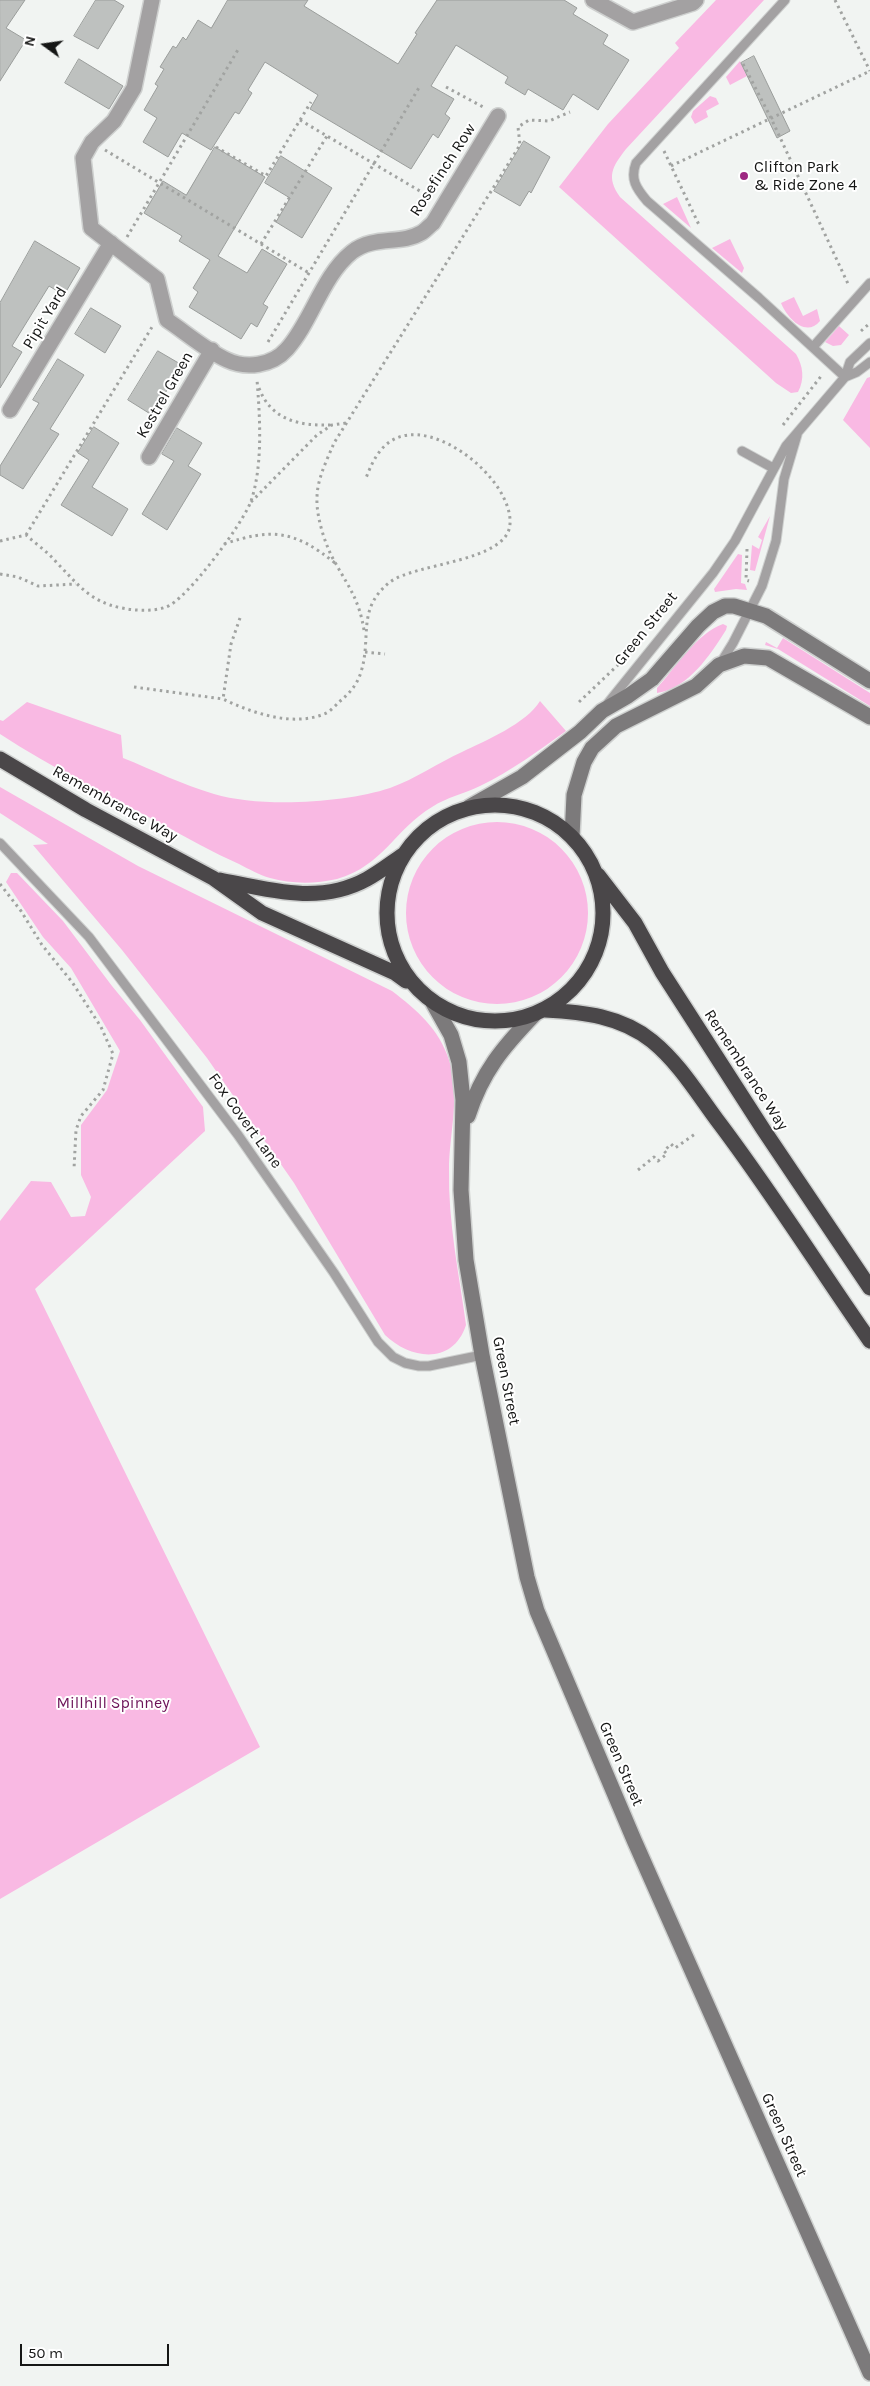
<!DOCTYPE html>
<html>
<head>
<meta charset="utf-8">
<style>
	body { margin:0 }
	#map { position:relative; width:870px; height:2386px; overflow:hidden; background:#f1f4f2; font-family:Karla,sans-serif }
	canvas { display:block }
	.north { position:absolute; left:20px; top:20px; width:50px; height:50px; -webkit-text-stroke:4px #fff; paint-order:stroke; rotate:284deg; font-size:14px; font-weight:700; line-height:20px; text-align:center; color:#151615 }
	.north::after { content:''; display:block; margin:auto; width:18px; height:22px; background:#151615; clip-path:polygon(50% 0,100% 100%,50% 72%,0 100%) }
	.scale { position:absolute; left:20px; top:2344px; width:149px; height:22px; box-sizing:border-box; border:2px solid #151615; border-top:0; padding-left:6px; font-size:15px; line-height:18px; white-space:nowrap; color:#151615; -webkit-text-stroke:4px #fff; paint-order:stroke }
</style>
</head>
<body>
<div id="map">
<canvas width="870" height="2386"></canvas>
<div class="north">N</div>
<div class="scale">50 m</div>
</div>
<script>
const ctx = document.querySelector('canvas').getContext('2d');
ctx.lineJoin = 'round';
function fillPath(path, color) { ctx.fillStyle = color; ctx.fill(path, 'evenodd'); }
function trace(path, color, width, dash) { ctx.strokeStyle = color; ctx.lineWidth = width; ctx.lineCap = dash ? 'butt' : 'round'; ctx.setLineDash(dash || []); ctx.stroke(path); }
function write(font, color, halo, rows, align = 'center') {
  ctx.font = font + ' Karla,sans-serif'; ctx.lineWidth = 4; ctx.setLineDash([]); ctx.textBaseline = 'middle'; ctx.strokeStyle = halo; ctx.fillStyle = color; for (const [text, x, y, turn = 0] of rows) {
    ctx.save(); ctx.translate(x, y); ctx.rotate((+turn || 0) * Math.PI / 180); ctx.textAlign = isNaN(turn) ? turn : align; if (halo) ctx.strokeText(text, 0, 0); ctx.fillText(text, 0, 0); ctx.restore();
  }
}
fillPath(new Path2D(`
	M716,0H764L626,149C612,167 606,177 620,197L796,354C803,366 805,379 798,392L791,393L776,383L559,187L608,124L679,48L675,43Z
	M740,61L747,76L730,85L726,77Z
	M710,96L716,98L719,104L706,111L708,117L695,124L691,117L693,111Z
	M677,197L691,228L663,204Z
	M730,239L744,268L742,273L712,248Z
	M794,297L803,316L817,309L820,321C806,338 787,318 781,303Z
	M839,326L849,335L841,345L833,346L825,342Z
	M870,377V448L843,420L867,378Z
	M770,516L755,571L750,570L752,545L759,549L762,540L758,537Z
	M738,554L742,555L741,583L745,584L747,590L736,589L715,592L714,589Z
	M723,624L727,626L726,630C710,655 689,688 657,693V688C675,668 697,633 723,624Z
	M783,638L870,693V706L778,649L765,645L766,642L777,648Z
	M540,701L566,731C538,751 511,771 480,786C464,794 447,797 432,807C395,829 383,866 337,879C315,884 291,884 270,878C259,875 249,869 239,864C212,852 187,838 162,824C107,795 52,768 0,734V720L3,721L27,702L121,735L123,758C153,770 183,785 214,794C260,808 345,803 390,788C415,779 438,763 462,752C485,741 527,723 540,701Z
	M0,787L138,866L392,991C417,1010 439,1029 449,1060C461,1095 449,1134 449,1170C448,1222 459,1274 466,1325C453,1365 411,1360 385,1335L294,1183L207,1058L122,950L33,845L48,844L0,813Z
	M406 913a91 91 0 1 1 182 0a91 91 0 1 1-182 0Z
	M11,873H17L63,921L112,986L140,1020L203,1107L205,1131L35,1289L260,1747L0,1899V1221L31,1181L51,1182L71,1217L85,1216L91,1197L81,1175V1125L107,1090L120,1051L71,968L43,937L6,882Z`), '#f9b9e3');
const building = new Path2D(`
	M0,0H25L6,28L26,40L0,81Z
	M96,0H114L124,6L98,49L74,36Z
	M228,0H308L304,6L398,64L417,34L415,33L437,0H564L577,8L573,14L608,35L603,44L629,60L598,110L573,94L563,110L528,89L525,95L505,83L508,77L456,45L431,86L454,99L445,114L450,118L438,138L433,134L411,169L310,109L318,95L265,62L248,90L252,93L239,114L235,112L211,150L182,133L168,157L143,142L157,118L144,110L158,86L155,84L164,69L160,67L173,46L176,48L183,37L186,40L198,20L211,28Z
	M754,56L790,131L777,138L741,63Z
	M79,59L123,86L109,109L65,83Z
	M524,141L550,157L531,193L529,191L520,206L494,191Z
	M215,147L265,177L218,256L247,273L262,249L287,264L263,304L268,307L257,327L251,323L241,339L189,307L198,292L193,288L210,260L179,241L182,236L144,213L163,181L186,195Z
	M281,156L332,188L302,238L276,222L290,198L265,183Z
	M35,241L80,268L64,295L49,286L12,346L22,352L0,388V303Z
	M91,308L121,326L105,353L75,334Z
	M158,351L182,365L152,415L128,400Z
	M58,359L84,375L50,429L59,434L23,489L0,475V466L39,403L33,400Z
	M94,427L119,443L92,487L128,509L112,536L61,505L89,460L78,453Z
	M177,428L202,443L188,466L201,474L167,530L142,514L174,461L162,454Z`);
fillPath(building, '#bec1bf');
trace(building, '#9a9d9b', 1);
const lane = new Path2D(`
	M785,0L636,163C630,179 636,188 647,201L759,298L845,377
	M813,347L870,283
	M845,377L857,372L870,362
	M742,451L773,468
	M720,664L733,643L762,586L776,541L784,479L797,435
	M608,703L713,573L735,541L786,446L845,377L850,362L870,343
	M0,843L89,937L238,1135L334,1273L378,1342L393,1357L405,1363L419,1366H429L482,1355`);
const street = new Path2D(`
	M152,0L134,88L114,121L92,142L83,158L91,228L157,279L167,320C185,332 207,351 227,360C246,369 272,366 287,349C312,321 322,276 352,252C374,235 401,245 421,233C425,231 429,226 433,223L498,116
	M593,0L633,22L693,3L696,0
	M10,410L111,243
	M149,457L212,350`);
const secondary = new Path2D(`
	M469,807L522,777L580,732L602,711L628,696L652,679L698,626L713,612L725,606H734L766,616L870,681
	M572,837L574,795L584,762L592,748L616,726L696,686L719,665L744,656L768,658L870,717
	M433,1003L451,1035L459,1062L463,1100L461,1190L466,1260L482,1355L527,1577L537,1611L634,1840L870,2373
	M468,1116C482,1072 503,1047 535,1014`);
const highway = new Path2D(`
	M0,759L86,810L213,878L262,913L395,973L406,981
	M387 913a108 108 0 1 1 216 0a108 108 0 1 1-216 0Z
	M598,875L635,923L662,972L763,1129L870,1288
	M220,880C270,890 320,905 367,879C380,872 391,863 403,855
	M545,1010C583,1012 621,1016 652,1041C679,1063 697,1093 717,1120C771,1191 819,1268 870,1341`);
trace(lane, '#ced0cf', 11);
trace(street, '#ced0cf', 18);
trace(secondary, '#ced0cf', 18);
trace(highway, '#ced0cf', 18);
trace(new Path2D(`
	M835,0L870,71
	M743,64L771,118L849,286
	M446,87L485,108
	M300,120L430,197
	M216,147L266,176L311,102
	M105,150L309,273
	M664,151L700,227
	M671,166L870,71
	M127,237L239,48
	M261,244L327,136
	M861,331L870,323
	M268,342L420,86
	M259,388C271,420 299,426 331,425
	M783,425L822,375
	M251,502L317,435L332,425L346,423
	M26,535L152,327
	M0,541L26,535C36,544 48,552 57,563C74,580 86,597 110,605C126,610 150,613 166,607C186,601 244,522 251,501C263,466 260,417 257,380
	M224,544C272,528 294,530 335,563
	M747,549L746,580L749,581
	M0,574L18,577L38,586L76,584
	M240,618L231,644L223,699C252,713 293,727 324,714C330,712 335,706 339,702C349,694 357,685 361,672C372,637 356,609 390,582C415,563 508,562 510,524C513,480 433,414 391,441C378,449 371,465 366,478
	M364,630C359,600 350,589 336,564C326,548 316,517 317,498C317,479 327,460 334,443L520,145L518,127L529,120L549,121L570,112
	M365,652L385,654
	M134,687L223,699
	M579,702L619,664
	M0,884L21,911L42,945L72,982L101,1027L113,1054L103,1090L81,1116L76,1130L74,1169
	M638,1170L654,1157L658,1161L667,1154L664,1151L671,1144L675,1148L695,1134`), '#a1a3a1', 3, [2.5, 4]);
trace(lane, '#a3a1a2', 9);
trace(street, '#a3a1a2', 15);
trace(secondary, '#7c7a7b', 15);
trace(highway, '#4a4749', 15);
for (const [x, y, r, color] of [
	[744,176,5,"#9e2882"]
]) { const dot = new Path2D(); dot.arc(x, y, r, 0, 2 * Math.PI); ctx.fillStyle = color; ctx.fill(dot); trace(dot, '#fff', 2); }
write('16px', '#151615', '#fff', [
	["Clifton Park",754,167],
	["& Ride Zone 4",754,185]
], 'left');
write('16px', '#151615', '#fff', [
	["Rosefinch Row",443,170,-57],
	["Pipit Yard",45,318,-59],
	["Kestrel Green",165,395,-60],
	["Green Street",646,629,-51],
	["Remembrance Way",115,804,29],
	["Remembrance Way",746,1070,57],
	["Fox Covert Lane",245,1121,54],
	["Green Street",506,1381,79],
	["Green Street",621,1764,67],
	["Green Street",784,2135,66]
]);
write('16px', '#6d1358', '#fff', [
	["Millhill Spinney",113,1703]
]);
</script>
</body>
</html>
